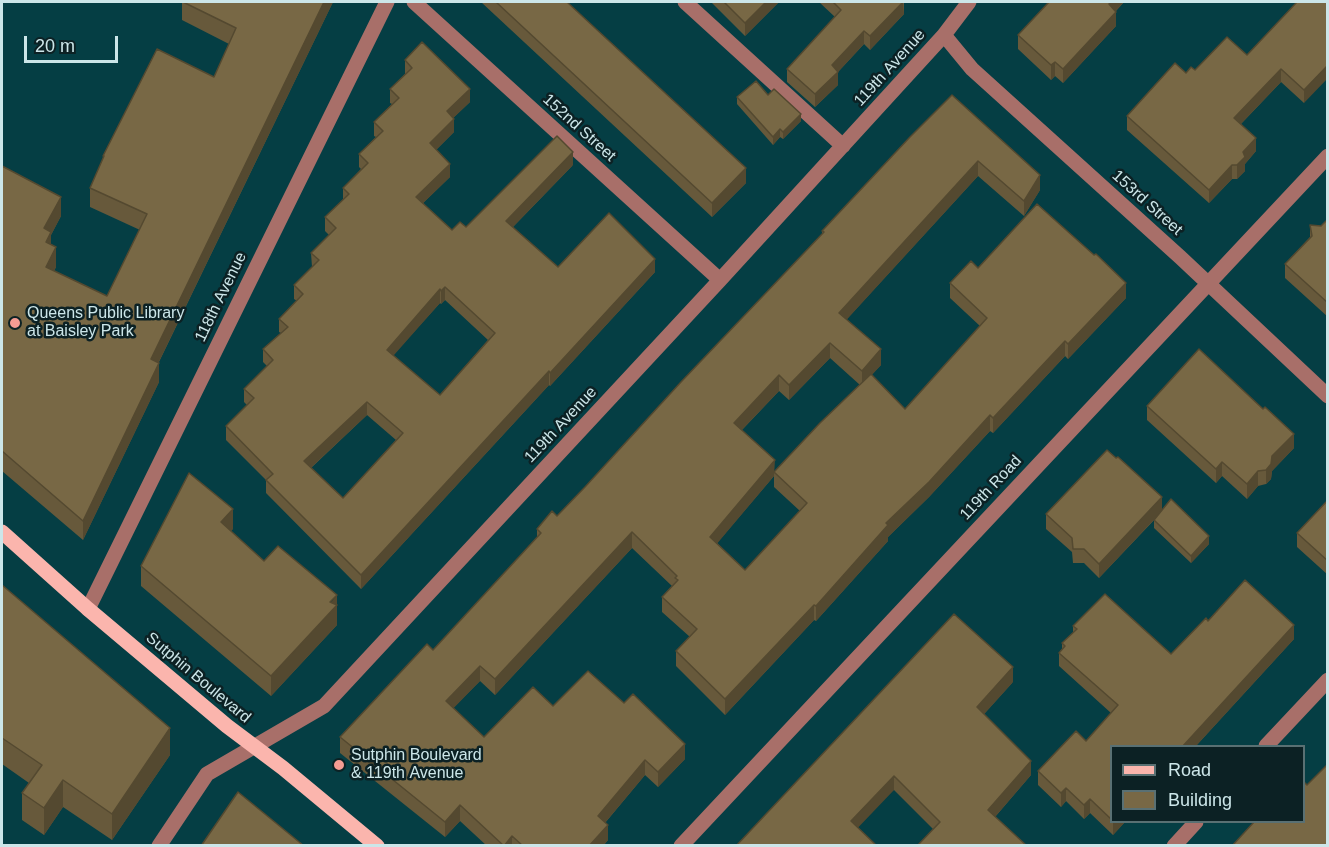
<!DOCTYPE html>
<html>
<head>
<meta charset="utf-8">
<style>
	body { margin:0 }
	#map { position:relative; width:1329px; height:847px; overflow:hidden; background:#053e44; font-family:Helvetica,sans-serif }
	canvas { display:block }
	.frame { position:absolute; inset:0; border:3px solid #cce6e9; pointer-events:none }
	.legend { position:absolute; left:1110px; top:745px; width:195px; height:78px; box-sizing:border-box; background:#0c2124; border:2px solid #597073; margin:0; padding:8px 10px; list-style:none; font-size:18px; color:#cce6e9 }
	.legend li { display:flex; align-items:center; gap:12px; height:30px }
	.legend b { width:30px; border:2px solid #597073 }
	.scale { position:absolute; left:24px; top:36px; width:94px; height:27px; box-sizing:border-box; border:3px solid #cce6e9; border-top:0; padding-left:8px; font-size:18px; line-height:21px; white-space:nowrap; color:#cce6e9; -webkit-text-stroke:4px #0c2124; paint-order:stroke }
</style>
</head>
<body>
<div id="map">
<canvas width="1329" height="847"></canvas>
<div class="frame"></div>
<ul class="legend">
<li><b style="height:8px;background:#fbb5ad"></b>Road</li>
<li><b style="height:16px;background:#786845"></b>Building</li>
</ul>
<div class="scale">20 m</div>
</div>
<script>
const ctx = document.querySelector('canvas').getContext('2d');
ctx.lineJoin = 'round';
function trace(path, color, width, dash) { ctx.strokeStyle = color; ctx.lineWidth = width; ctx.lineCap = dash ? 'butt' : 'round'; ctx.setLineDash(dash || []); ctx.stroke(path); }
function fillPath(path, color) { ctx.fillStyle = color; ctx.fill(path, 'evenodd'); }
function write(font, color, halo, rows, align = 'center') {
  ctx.font = font + ' Helvetica,sans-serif'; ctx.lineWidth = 5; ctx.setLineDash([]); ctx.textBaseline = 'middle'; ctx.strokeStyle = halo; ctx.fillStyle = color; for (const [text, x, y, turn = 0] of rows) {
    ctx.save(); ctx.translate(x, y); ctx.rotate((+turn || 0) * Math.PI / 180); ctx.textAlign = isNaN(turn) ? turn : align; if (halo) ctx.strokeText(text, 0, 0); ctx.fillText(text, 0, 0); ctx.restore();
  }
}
trace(new Path2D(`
	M414,2L720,280
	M685,2L843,146
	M944,35L972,69L1180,257L1328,396
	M88,609L387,2
	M1266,746L1328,680
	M159,846L207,774L324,706L720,280L944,35L969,2
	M681,846L1328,156
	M1174,846L1196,822`), '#a86f69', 15);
trace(new Path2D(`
	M2,532L88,609L227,726L283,768L377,846`), '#fbb5ad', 15);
fillPath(new Path2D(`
	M182,2H333L159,362V382L83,540L2,471V166L61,216L51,235V245L56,267L54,271L107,296L140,230L90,207V188L103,160V156L214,77L229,44L182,20Z
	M481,2H567L746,183L712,217Z
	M711,2H779L745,36Z
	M819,2H904V14L870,50L864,44L838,72V85L815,107L787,82V69L835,17Z
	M1049,2H1124L1116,11V26L1063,83L1055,76L1051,80L1018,49V35Z
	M1328,2L1304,103L1281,82L1241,124L1256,151L1245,164V171L1237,179H1232L1209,203L1127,130V116L1186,73L1195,70L1247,55Z
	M405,60L470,102L453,118L454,132L436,150L450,177L423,203L452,230L466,227L573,165L513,227L558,267L655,272L550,386L549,385L361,589L266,493V480L226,440V426L247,405L244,402V389L267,366L263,362V349L281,333L279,332V319L297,301L294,299V285L312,267L311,253L329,235L325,231V217L343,200V188L361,169L359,167V154L376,137L374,136V122L392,104L390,103V89L405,74ZM445,300L488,340L440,395L393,355L440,303L441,304ZM367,415L396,440L343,498L311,468Z
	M768,95L801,121L783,139L780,137L773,145L737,104V97Z
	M952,95L1040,190L1024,216L978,176L846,320L881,365L871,375L905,409L980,326L950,298V283L978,268L1126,298L1068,359L1065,356L993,433L990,431L929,497L888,537V541L816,621L814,620L725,715L676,666V651L690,637L662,612V597L672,586L632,548L495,695L480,681L453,708L484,737L553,706L685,759L658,787L645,775L605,823L608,840L603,846H487L460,821L445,837L340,753V737L433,650L537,538V529L557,516L585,487L822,234V231ZM830,358L860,385L775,472L742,430L779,391L789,400ZM774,476V487L800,511L745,570L717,543Z
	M1328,219V317L1285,278V264L1310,237V225L1321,226Z
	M1147,406L1294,448L1272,471L1271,479L1266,484L1258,486L1247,499L1222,476L1216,483L1147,420Z
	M1328,500V575L1297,547V533Z
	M1162,510L1209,544L1191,563L1154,528V520L1157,517L1099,578L1084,563H1073L1072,552L1046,529V514Z
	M233,529L231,531L264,561L337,615V625L271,696L141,586V566Z
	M2,585L170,755L112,840L63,807L44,835L22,820V793L29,783L2,764Z
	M1208,621L1294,639L1195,747H1112V822H1125L1113,835L1090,813L1084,819L1066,801L1061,807L1038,785V771L1086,741L1111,713L1059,666V653L1062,649V643L1073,633V626L1171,654Z
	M1013,682L984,714L1031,775L995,817L933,829L894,790L736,846Z`), '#67593b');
fillPath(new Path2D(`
	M324,2H333L151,378V359Z
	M766,2H779L745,36V23Z
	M903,2L904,14L870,50V36Z
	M1111,2H1124L1109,18V4Z
	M1116,12V26L1063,83V69Z
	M864,31V44L838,72V85L815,107V94L832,65Z
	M1055,62V76L1051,80V65Z
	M1328,65V78L1304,103V90Z
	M1281,69V82L1234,131V118Z
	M470,89V102L447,124V111Z
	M801,114V121L783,139V132Z
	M454,119V132L430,156V143Z
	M780,129V137L773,145V137Z
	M1256,138V151L1245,164V171L1237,179V165L1243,152Z
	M573,152V165L506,234V221Z
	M978,161V176L839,328V313Z
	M450,164V177L416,210V197Z
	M1232,165V179L1209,203V190Z
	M746,168V183L712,217V203Z
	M1040,175V190L1024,216V201Z
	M61,197V216L51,235V251L46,262L44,228Z
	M56,247V267L46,287V267Z
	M655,259V272L550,386V373Z
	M1126,283V298L1068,359V344Z
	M445,287V300L441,304V291Z
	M440,289V303L387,363V350Z
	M1065,341V356L993,433V418Z
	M830,343V358L789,400V385Z
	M881,349V365L862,386V371Z
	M159,363V382L83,540V521Z
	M549,371V385L361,589V575Z
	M779,375V391L734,438V423Z
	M367,402V415L304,474V461Z
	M990,415V431L929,497L888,537V541L816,621V606L886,523Z
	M1294,434V448L1272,471L1271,479L1266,484V470L1272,456Z
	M775,460L774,476L710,552V537Z
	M1222,462V476L1216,483V469Z
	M1258,471V486L1247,499V484Z
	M1162,497V511L1099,578V564Z
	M233,509V529L221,542V522Z
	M632,532V548L495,695V679Z
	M1209,536V544L1191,563V556Z
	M337,595V625L271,696V676Z
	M814,605V620L725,715V699Z
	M1294,625V639L1195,747H1182Z
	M480,666V681L446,716V701Z
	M1013,667V682L977,722V707Z
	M170,728V755L112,840V814Z
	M685,744V759L658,787V772Z
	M645,760V775L598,831V816Z
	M1031,761V775L988,825V810Z
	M894,776V790L851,835V821Z
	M63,780V807L44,835V808Z
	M1066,788V801L1061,807V793Z
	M1090,799V813L1084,819V805Z
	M460,805V821L445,837V822Z
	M1113,822H1125L1113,835Z
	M608,825V840L603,846H589Z
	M512,836V846H504Z`), '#544930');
const building = new Path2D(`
	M183,2H324L151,359L159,363L83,521L2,451V166L61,197L44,228L51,232L46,242L56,247L46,267L107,296L147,214L90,188L104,156H103L157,49L214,77L236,28Z
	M496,2H567L746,168L712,203Z
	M724,2H766L745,23Z
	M833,2H903L870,36L864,31L832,65L838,72L815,94L787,69L841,10Z
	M1049,2H1111L1109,4L1116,12L1063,69L1055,62L1051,65L1018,35Z
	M1297,2H1328V65L1304,90L1281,69L1234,118L1256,138L1243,152L1245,157L1237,165H1232L1209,190L1127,116L1175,63L1186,73L1191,67L1195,70L1227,37L1247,55Z
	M422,42L470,89L447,111L454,119L430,143L450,164L416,197L452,230L460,222L466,227L557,136L573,152L506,221L507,222L558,267L609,213L655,259L550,373L549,371L361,575L266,480L273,474L226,426L254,398L244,389L273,360L263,349L288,327L279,319L303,294L294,285L319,260L311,253L336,228L325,217L349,194L343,188L368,163L359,154L383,131L374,122L399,98L390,89L412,68L405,60ZM445,287L495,333L440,395L387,350L440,289L441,291ZM367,402L403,433L343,498L304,461Z
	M756,81L768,95L774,89L801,114L783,132L780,129L773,137L737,97Z
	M952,95L1040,175L1024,201L978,161L839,313L881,349L862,371L830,343L789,385L779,375L734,423L775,460L710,537L745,570L807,503L774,472L820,423L871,374L905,409L987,318L950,283L971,261L978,268L1037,204L1094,255L1096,254L1126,283L1068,344L1065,341L993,418L990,415L929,482L886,523L888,525L816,606L814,605L725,699L676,651L697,629L662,597L678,580L675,578L677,576L632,532L495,679L480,666L446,701L484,737L533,687L553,706L588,671L624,703L633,694L685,744L658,772L645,760L598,816L608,825L589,846H523L512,836L504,846L460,805L445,822L340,737L427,644L433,650L541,533L537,529L552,511L557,516L585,487L681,382L824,232L822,231L910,137Z
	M1328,219V303L1285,264L1312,236L1310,225L1321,226Z
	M1199,349L1263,409L1265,407L1294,434L1272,456L1271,464L1266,470L1258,471L1247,484L1222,462L1216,469L1147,406Z
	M1107,450L1116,458L1118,457L1162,497L1099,564L1084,549H1073L1072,538L1046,514Z
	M189,473L233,509L221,522L264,561L278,546L337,595L330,602L337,605L271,676L141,566Z
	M1171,499L1209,536L1191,556L1154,520Z
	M1328,500V561L1297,533Z
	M1245,580L1294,625L1182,747H1112V820L1090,799L1084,805L1066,788L1061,793L1038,771L1076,731L1086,741L1118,705L1059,653L1065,646L1062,643L1077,629L1073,626L1105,594L1171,654L1206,618L1208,621Z
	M2,585L170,728L112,814L63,780L44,808L22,793L42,765L2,738Z
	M954,614L1013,667L977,707L1031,761L988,810L1027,846H917L940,822L894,776L851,821L877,846H736Z
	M1328,764V846H1232L1254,822H1304V782L1307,785Z
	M238,792L304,846H201Z`);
fillPath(building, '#786845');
trace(building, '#544930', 1.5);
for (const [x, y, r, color] of [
	[15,323,6,"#f59c93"],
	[339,765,6,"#f59c93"]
]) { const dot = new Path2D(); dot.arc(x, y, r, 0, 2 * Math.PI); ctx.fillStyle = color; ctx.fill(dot); trace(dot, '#0c2124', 2); }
write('16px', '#cce6e9', '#0c2124', [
	["119th Avenue",890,68,-48],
	["152nd Street",579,128,42],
	["153rd Street",1147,203,42],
	["118th Avenue",221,297,-64],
	["119th Avenue",561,425,-47],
	["119th Road",991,488,-47],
	["Sutphin Boulevard",198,678,40]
]);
write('16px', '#cce6e9', '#0c2124', [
	["Queens Public Library",27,314],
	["at Baisley Park",27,332],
	["Sutphin Boulevard",351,756],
	["& 119th Avenue",351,774]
], 'left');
</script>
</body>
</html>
